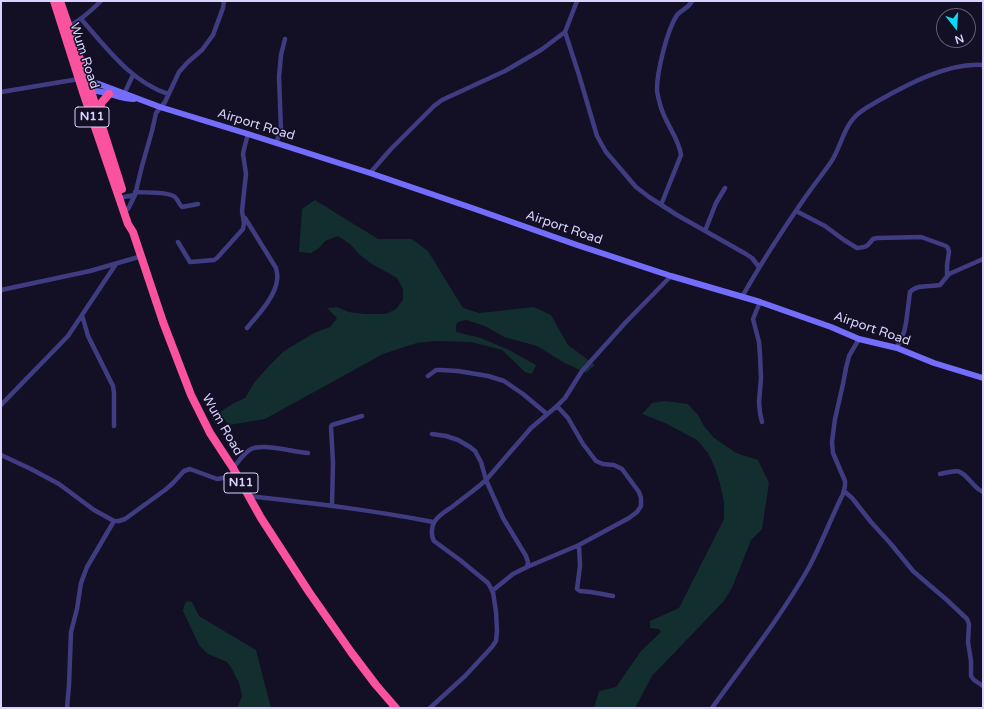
<!DOCTYPE html>
<html>
<head>
<meta charset="utf-8">
<style>
	body { margin:0 }
	#map { position:relative; width:984px; height:709px; overflow:hidden; background:#130f24; font-family:"Varela Round",sans-serif }
	canvas { display:block }
	.frame { position:absolute; inset:0; border:2px solid #d9d3fe; pointer-events:none }
	.north { position:absolute; left:936px; top:8px; width:40px; height:40px; box-sizing:border-box; background:#130f24; border:1px solid #625d7b; border-radius:50%; rotate:163deg; font-size:11px; font-weight:700; line-height:16px; text-align:center; color:#d9d3fe }
	.north::after { content:''; display:block; margin:auto; width:14px; height:18px; background:#07d9f6; clip-path:polygon(50% 0,100% 100%,50% 72%,0 100%) }
</style>
</head>
<body>
<div id="map">
<canvas width="984" height="709"></canvas>
<div class="frame"></div>
<div class="north">N</div>
</div>
<script>
const ctx = document.querySelector('canvas').getContext('2d');
ctx.lineJoin = 'round';
function fillPath(path, color) { ctx.fillStyle = color; ctx.fill(path, 'evenodd'); }
function trace(path, color, width, dash) { ctx.strokeStyle = color; ctx.lineWidth = width; ctx.lineCap = dash ? 'butt' : 'round'; ctx.setLineDash(dash || []); ctx.stroke(path); }
function write(font, color, halo, rows, align = 'center') {
  ctx.font = font + ' "Varela Round",sans-serif'; ctx.lineWidth = 3; ctx.setLineDash([]); ctx.textBaseline = 'middle'; ctx.strokeStyle = halo; ctx.fillStyle = color; for (const [text, x, y, turn = 0] of rows) {
    ctx.save(); ctx.translate(x, y); ctx.rotate((+turn || 0) * Math.PI / 180); ctx.textAlign = isNaN(turn) ? turn : align; if (halo) ctx.strokeText(text, 0, 0); ctx.fillText(text, 0, 0); ctx.restore();
  }
}
fillPath(new Path2D(`
	M315,200L378,239H412L428,251L463,308L479,313L534,307L551,315L568,345L595,365L586,373L563,362L537,346L504,337L485,326L466,320L461,321L457,323L456,326V332L481,338L509,350L536,365L532,374L525,372L502,350L471,342L435,341L417,343L383,354L265,419L229,425L219,413L232,404L245,398L254,383L268,367L284,351L314,333L330,327L337,318L327,308L337,307L349,312L364,314H386L396,309L403,300V289L397,278L372,264L360,255L350,244L338,236L325,241L319,248L311,253L299,252L302,209Z
	M665,401L688,404L698,415L704,426L713,437L736,453L758,460L769,483L762,529L751,540L732,588L723,602L652,676L635,708H594L599,691L616,687L641,651L661,632L659,629L650,628V621L679,608L724,519V502L720,484L715,468L708,453L697,440L665,423L642,414L652,403Z
	M188,601L192,602L199,616L256,650L271,708H237L242,696L239,683L232,669L227,662L208,654L199,645L183,611L185,603Z`), '#122e2e');
trace(new Path2D(`
	M81,19C107,48 130,81 168,94
	M68,27C81,20 91,11 101,1
	M565,32L579,75L597,136L606,152L636,187L649,197L677,215L746,254L752,258L759,267
	M1,92L79,79
	M124,94L133,75
	M276,143L281,130L279,77L281,55L285,39
	M370,173L391,149L434,106L442,100L505,71L541,50L565,32L577,1
	M135,192C145,193 167,191 175,197C178,200 179,204 182,207L198,204
	M124,197L135,195
	M661,205L681,155C679,138 664,122 660,104C659,100 657,94 657,89C657,72 667,30 677,15C681,10 689,8 692,1
	M128,209L135,195L142,166L152,131L156,113L165,102L179,72L188,62L202,50L213,35L223,8L224,1
	M796,211L825,226L844,240L857,248C868,247 867,246 873,239L877,238L921,237L946,246L948,248L949,252L947,265V276
	M245,218L276,268C277,272 278,276 277,280C276,296 257,316 247,328
	M705,231L716,203L725,188
	M178,242L190,262L214,260L217,258L243,229L244,223L242,211L246,174L243,154L244,149L248,134
	M1,290L90,271L142,256
	M742,297C761,263 782,231 804,199C813,186 822,175 831,162C840,149 843,130 853,119C859,111 869,106 878,101C906,85 949,62 983,65
	M760,302L753,319L759,342L760,355L761,378L759,402L760,413L762,422
	M82,315L88,336L113,386L114,393V426
	M897,348L904,332L906,323L910,292C917,284 930,287 940,285L949,274L983,259
	M428,376L436,370H441L458,371L488,376L504,381L523,394L547,414
	M1,405L68,336L116,264
	M432,434L446,436L458,440L470,447L475,451L481,462L486,480L503,518L526,556L528,562L527,567
	M1,455L31,469L59,484L94,510L114,521H119L125,519L165,490L172,484L184,471L190,469L217,479L223,478L229,476L235,472
	M233,468C238,462 244,453 251,449C264,443 293,452 308,453
	M940,474C960,469 959,469 973,484C976,487 978,490 983,492
	M844,491L852,498L871,522L891,544L913,571L948,601L967,619L969,624L968,642L971,661V676L974,680L983,686
	M249,496C311,503 372,510 433,522
	M332,505L333,463L331,427L332,425L362,416
	M579,545L580,566L577,589L580,591L591,592L613,596
	M492,591L513,574L527,567L579,545L629,518L637,512L641,506V498L639,492L622,469L614,465L603,464L596,461L583,444L568,418L557,406
	M67,708L69,685L71,632L77,609L81,583L87,567L114,521
	M430,708L465,676L492,647L496,641L497,631L496,612L493,592L488,583L460,560L434,541C431,536 431,526 435,521C439,515 446,511 452,507C463,498 475,490 486,480L531,428L557,406L565,398L582,371L626,322L671,276
	M712,708C745,662 780,618 808,569C821,545 831,518 843,494L845,486V481L833,453L832,442L835,419L843,384L846,368L849,356L859,339`), '#403c82', 4.5);
trace(new Path2D(`
	M85,82H88L99,84L160,107L248,134L370,173L475,209L577,245L671,276L760,302L831,327L859,339L897,348L934,363L983,378
	M88,91C104,89 118,99 134,99`), '#746dfb', 6);
trace(new Path2D(`
	M54,1L83,92L128,224L133,232L163,322L191,395L210,433L233,468L261,518L309,592L351,652L376,685L396,708
	M60,1L88,82L122,189
	M98,113L102,102L109,94`), '#fa529f', 8);
for (const [x, y, w] of [
	[92,117,34],
	[241,483,34]
]) { const box = new Path2D(); box.roundRect(x - w / 2, y - 10, w, 20, 3); ctx.fillStyle = '#130f24'; ctx.fill(box); trace(box, '#d9d3fe', 1); }
write('bold 12px', '#d9d3fe', null, [
	["N11",92,117],
	["N11",241,483]
]);
write('13px', '#d9d3fe', '#130f24', [
	["Wum Road",84,56,72],
	["Airport Road",256,125,17],
	["Airport Road",564,228,19],
	["Airport Road",872,329,19],
	["Wum Road",222,425,60]
]);
</script>
</body>
</html>
